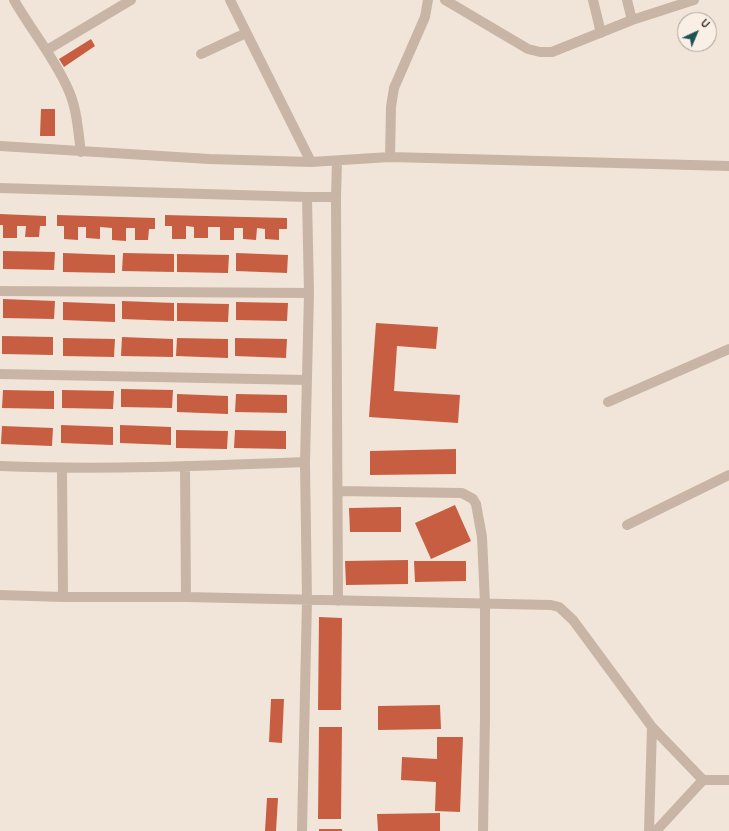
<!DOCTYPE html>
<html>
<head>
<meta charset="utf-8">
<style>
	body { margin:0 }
	#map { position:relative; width:729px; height:831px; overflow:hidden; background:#f1e5d9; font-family:Karla,sans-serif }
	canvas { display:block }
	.north { position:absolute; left:677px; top:12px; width:40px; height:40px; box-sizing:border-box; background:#f9efe5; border:1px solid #aba199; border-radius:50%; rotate:44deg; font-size:11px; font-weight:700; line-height:16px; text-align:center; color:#352b26 }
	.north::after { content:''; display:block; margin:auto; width:14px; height:18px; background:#1c5456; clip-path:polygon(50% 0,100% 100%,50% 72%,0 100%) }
</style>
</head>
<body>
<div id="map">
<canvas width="729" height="831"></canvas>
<div class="north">U</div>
</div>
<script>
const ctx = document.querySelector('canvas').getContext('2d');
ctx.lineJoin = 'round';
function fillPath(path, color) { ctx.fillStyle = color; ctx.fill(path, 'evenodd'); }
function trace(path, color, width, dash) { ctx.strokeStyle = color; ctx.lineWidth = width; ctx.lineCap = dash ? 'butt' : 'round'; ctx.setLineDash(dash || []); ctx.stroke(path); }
fillPath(new Path2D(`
	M91,39L95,46L64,67L59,59Z
	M41,109H55V136H40Z
	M0,214L46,216V226H40L39,237H25L26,226H17V238H3V225H0Z
	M57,215L155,218V229H149L148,240H135V228H126V241L112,240V228L100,227V239L86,238V227H78V240L64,239V226H57Z
	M165,215L287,218V229H279V240L265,239V229L257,228L256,240L243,239V228H234V240H220V227H208V238H194V227L186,226V239H172V226H165Z
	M3,251L55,252L54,270L3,269Z
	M63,253L115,255V273L63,272Z
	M123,253L174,254V272L122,271Z
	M236,253L288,255L287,273L236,271Z
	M177,254L229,255L228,273L177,272Z
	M3,299L55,301L54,319L3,318Z
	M122,301L174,303V321L122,319Z
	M63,302L115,304V322L63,320Z
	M236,302L288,303L287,321L236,320Z
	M177,303L229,304L228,322L177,321Z
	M376,323L438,327L436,349L397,346L394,391L460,395L458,423L369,417Z
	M2,336L53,337V355L2,354Z
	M122,337L173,339V357L121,356Z
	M63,338L115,339L114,357L63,356Z
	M177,338L228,339V358L176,356Z
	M235,338L287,339L286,358L235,356Z
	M121,389L173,390L172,408L121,407Z
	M3,390L54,391V409L2,408Z
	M62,390L114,391L113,409L62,408Z
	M177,394L228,396V414L177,412Z
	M236,394L287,395V413L235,412Z
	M61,425L113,427V445L61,443Z
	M120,425L171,427V445L120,443Z
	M2,426L53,428L52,446L1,444Z
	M176,430L228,431L227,449L176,448Z
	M235,430L286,431V449L234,448Z
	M456,449V474L370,475V451Z
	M455,505L471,541L431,559L415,523Z
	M401,507V532H350L349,508Z
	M408,560V584L346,585L345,561Z
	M414,561H466V581L415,582Z
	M319,617L342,618L341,710H318Z
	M271,699H284L282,743L269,742Z
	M440,705L441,729L378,730V706Z
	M319,727H342L341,819H318Z
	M437,737H463L460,812L435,811L436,782L401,780L402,757L437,759Z
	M267,798H278L276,831H265Z
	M440,813V831H378L377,814Z
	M319,829H342V831H319Z`), '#c75e42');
trace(new Path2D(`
	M14,0C31,30 54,57 68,89C77,108 78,131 81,152
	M230,0L311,162
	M445,0L528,49L540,52H552L632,20L694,0
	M593,0L601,33
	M627,0L632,20
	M47,50L131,0
	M201,54L246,33
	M0,146L209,159L311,162L390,157L729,166
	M390,157L391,107L394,88L425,17L428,0
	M337,161L336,197L338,601
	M0,188L307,197H336
	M0,291L309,293
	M0,374L307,380
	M608,402L729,349
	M0,466C102,470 204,466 305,462
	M185,466L186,597
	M62,469L63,597
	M338,491L462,493L473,499L476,504L482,537L485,603V718L483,831
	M627,525L729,475
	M0,595L63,597H186L551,605L559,607L573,620L652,727L703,780
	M302,831L307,600L305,462L309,293L307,197
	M649,831L652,727
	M656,831L703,780H729`), '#c9b5a5', 10);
</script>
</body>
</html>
